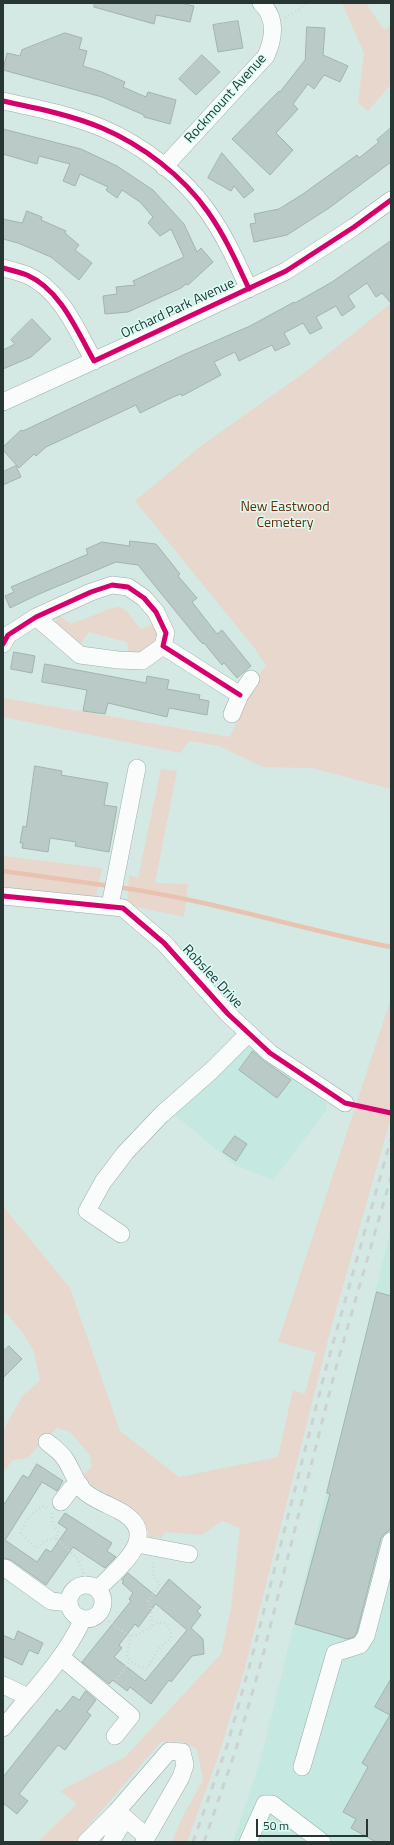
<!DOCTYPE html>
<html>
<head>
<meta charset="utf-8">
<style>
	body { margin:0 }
	#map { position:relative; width:394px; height:1845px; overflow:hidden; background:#d4e9e4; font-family:"Titillium Web",sans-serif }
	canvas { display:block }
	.frame { position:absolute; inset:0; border:4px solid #273632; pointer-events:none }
	.scale { position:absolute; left:256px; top:1819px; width:112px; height:18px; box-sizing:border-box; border:2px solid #273632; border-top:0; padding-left:5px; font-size:12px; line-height:14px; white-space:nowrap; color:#273632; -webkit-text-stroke:3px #d9fef6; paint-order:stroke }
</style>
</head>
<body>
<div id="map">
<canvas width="394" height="1845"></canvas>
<div class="frame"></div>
<div class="scale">50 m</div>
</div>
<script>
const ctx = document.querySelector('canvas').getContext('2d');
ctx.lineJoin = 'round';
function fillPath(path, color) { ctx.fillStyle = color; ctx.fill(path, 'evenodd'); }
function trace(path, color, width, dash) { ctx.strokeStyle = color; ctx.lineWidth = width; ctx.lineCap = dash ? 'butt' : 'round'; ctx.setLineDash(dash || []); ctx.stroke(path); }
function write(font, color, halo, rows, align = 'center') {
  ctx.font = font + ' "Titillium Web",sans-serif'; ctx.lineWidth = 3; ctx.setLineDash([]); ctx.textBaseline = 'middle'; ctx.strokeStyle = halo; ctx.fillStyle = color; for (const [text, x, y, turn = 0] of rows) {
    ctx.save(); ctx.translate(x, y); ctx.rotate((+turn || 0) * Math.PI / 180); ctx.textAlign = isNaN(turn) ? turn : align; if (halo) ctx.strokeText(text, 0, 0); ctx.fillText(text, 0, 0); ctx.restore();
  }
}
fillPath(new Path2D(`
	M236,1037L325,1098L327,1110L273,1180L235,1165L163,1105Z
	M391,1228V1842H233L261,1758Z`), '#c5e8e0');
fillPath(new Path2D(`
	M342,3H366L384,30L391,26V84L368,111L358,103L364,53Z
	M391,303V789L312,768L263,767L219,746L189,741L180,753L3,717V698L230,737L255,680L266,666L256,650L135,501L201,446L308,370Z
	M120,607L127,611L140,629L153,624L157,631L158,643L147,653L129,654L127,642L89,632L81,644C69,638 58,632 55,618L59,615L71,624L112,608Z
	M161,769L177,771L155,883L188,884L184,917L127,905L129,875L138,878Z
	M3,856L102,868L95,901L3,888Z
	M391,998V1117L331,1328L243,1675L219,1754L187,1842H172L182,1818L203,1780L197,1749L179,1741L161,1742L74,1842H38L77,1804L60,1791L125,1757L221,1654L231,1608L240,1528L222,1521L202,1535L166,1532L161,1538L149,1537C147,1508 101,1495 81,1477L92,1467L90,1455L70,1432L57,1428L27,1458L13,1460L3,1473V1430L23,1395L40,1381L34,1352L23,1333L6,1313H3V1206L70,1288L120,1431L179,1477L278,1457L293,1390L305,1394L316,1352L278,1342Z`), '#e8d7cc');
trace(new Path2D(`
	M3,871L110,886
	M117,887C210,900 300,929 391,947`), '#eac2b0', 4.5);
const building = new Path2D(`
	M95,3H180L194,6L190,22L156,15L154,24L94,7Z
	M238,21L243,48L218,52L213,25Z
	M307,27L325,28L323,55L348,66L340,82L324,75L314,89L308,84L293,104L298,109L276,133L293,150L270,175L232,139L279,91L280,92L305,60Z
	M65,33L82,38L79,49L87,51L83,66L102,72L125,82L123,87L146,97L148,92L176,100L170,124L144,117V115L102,97L3,70L7,53L20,56L22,50Z
	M202,55L220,72L196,95L179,79Z
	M391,128V162L329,208L287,235L254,242L250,224L256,223L254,214L279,209L303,194L357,155L359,158L379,142L377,140Z
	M3,129L81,149L117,166L153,190L184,224L197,252L201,248L213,262L188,285L186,284L181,288L128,312L105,314L103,296L117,294L116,287L135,285L133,281L184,257L171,229L160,236L148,223L153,217L140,202L122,190L117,198L106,190L108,187L80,174L75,186L63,181L70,164L39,156L37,164L3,154Z
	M222,153L254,190L244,198L234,186L231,191L208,178Z
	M27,211L42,217L41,220L66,231L65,233L79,245L75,250L92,263L79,280L51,257L18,243L3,239V219L22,223Z
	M391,241V303L382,293L376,297L367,283L348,296L355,307L342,316L336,306L316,317L322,328L310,334L303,323L284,333L290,344L275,351L272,345L239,361L235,352L214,362L221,375L182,396L181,394L173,397L140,413L136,405L46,447L36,456L34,454L19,468L3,450V447L21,430L23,431L183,355L250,326L294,302L295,303L332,282Z
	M32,319L51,339L31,357L3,369V350L15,344L11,340Z
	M16,466L21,477L3,485V472Z
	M130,541L156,544L180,574L178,576L197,598L192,602L217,634L222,630L251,666L237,678L224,663L222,665L204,643L203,644L199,640L138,565L116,562L39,594L10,608L5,596L14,592L11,587L88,554L86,549L102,542L129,546Z
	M14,652L35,656L32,673L11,669Z
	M45,664L146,683L147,676L169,680L167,689L200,695L199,699L209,701L207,715L169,708L167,717L108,703L105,714L83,711L87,690L42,682Z
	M35,766L62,771L61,775L108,783L104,805L117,807L109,852L75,846L76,842L50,838L48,852L22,848L23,843H20L23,826L26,827Z
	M253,1051L264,1061L291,1080L277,1098L239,1070Z
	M235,1136L247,1144L236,1161L223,1152Z
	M377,1292L391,1296V1529L384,1534L381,1538L357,1632L354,1637L347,1639L295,1624L330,1494L327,1493Z
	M9,1346L22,1359L3,1378V1352Z
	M37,1464L63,1481L57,1491L42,1482L5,1540L37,1562L46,1549L51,1552L67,1529L58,1523L65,1513L112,1543L107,1551L116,1557L105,1568L73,1547L46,1585L11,1560L3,1558V1506L23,1475L28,1478Z
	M128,1573L156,1596L169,1579L201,1607L197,1611L201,1615L191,1628L203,1639L204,1654L192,1656L171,1682L169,1680L151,1704L130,1687L127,1691L113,1680L109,1684L82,1662L131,1601L129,1599L133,1593L122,1583L124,1581L122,1580ZM156,1604L187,1630L145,1681L114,1657L122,1648L119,1645L135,1624L138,1627Z
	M18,1631L43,1643L38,1654L29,1650L22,1665L3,1656V1635L14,1640Z
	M391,1679V1842H376L351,1828L356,1819L343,1812L368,1767L362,1763L390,1715L375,1707Z
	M86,1691L96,1700L87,1712L91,1715L65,1750L58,1745L19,1794L28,1801L17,1814L3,1803V1777L57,1709L60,1712L73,1696L79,1700Z`);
fillPath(building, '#bacac7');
trace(building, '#a2b3af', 1);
const minor = new Path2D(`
	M3,101C36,108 71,115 102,128C142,145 183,176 208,212C225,236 237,263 249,289
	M164,167L266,56C274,38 277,18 261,3
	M3,268C11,270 19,272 27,275C61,290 77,331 94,361
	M3,402L148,336L286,271L354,227L391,200
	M36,617L80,655L118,660L142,661L163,646
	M3,644L8,635L36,617L91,592L112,585L128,587L144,598L156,612L166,633L163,646L240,695
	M232,714L240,695L251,679
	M3,896L123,908L164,943L228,1014L270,1053L345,1103
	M110,906L137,768
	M121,1234L87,1211L103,1182L125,1153L161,1115L211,1071L249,1033
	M47,1442C53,1447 61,1452 65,1459C72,1469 75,1482 83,1490C90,1498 109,1505 118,1510C164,1534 120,1566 98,1589
	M61,1502L71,1489L80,1485
	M137,1544L189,1554
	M5,1568L51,1601L69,1603
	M69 1602a17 17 0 1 1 34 0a17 17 0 1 1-34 0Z
	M61,1657L131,1716L115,1736
	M3,1685L28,1697
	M3,1728C31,1693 64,1660 83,1619
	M302,1767L335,1653L360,1645L366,1636L391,1541
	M117,1811L147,1837
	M86,1842L117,1811L169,1751L182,1752L185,1765L181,1777L144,1842
	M111,1842L125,1819
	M248,1842L265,1804H272L322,1842`);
trace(minor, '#9caca9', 18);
trace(new Path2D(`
	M285,18L308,3
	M47,1508L45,1506C30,1512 26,1520 20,1534L37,1548L45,1541L56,1538
	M52,1513V1523L58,1532L56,1538L78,1559L86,1580
	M99,1614L129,1636L137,1635L159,1622L165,1623C179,1640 166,1639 157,1651C153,1657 151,1663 147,1668C139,1667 131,1663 127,1656L131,1636
	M152,1625L151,1608L148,1601L160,1584L154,1577L153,1563
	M114,1683L130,1661`), '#d1d6d5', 2.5, [1, 3]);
trace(minor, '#f9fcfb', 17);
trace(new Path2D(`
	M193,1842L227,1746L252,1657L326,1368L391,1139
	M204,1842L236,1749L262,1659L335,1371L391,1177`), '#ccd2d0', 3, [7, 7]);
trace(new Path2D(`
	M3,101C36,108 71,115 102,128C142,145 183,176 208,212C225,236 237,263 249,289
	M3,268C11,270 19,272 27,275C61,290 77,331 94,361L286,271L354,227L391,200
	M3,644L8,635L36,617L91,592L112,585L128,587L144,598L156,612L166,633L163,646L240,695
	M3,896L123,908L164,943L228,1014L270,1053L345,1103L391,1113`), '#d6006c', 5);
write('14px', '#273632', '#d9fef6', [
	["Rockmount Avenue",226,99,-48],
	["Orchard Park Avenue",178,309,-25],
	["Robslee Drive",212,977,47]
]);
write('14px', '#712909', '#d9fef6', [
	["New Eastwood",285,508],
	["Cemetery",285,524]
]);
</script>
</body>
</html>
